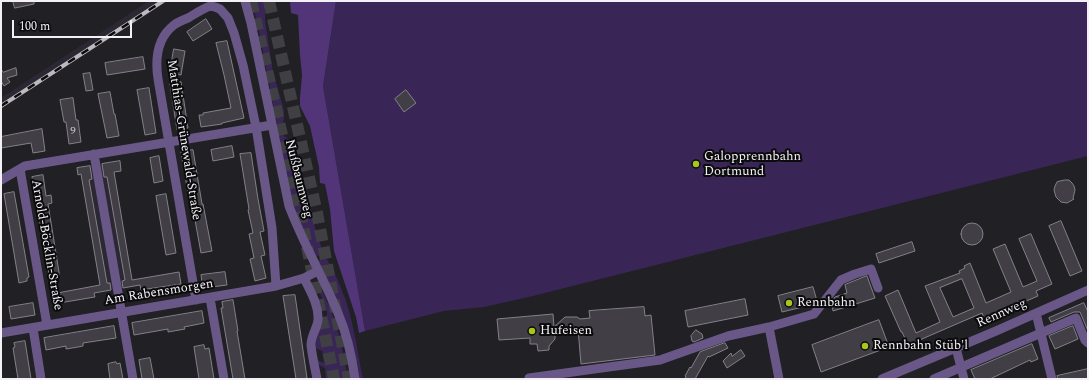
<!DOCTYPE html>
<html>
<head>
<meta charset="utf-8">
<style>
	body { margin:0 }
	#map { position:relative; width:1089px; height:380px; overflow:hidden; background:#212025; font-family:Spectral,serif }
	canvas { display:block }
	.frame { position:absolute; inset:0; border:2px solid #f3f1f5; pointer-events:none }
	.scale { position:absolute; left:12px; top:20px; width:120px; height:18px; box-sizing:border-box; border:2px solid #f3f1f5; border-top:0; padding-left:5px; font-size:12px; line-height:14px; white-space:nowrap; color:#f3f1f5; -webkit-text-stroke:3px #0b0a0c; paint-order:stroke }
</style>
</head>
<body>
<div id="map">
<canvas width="1089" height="380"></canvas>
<div class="frame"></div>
<div class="scale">100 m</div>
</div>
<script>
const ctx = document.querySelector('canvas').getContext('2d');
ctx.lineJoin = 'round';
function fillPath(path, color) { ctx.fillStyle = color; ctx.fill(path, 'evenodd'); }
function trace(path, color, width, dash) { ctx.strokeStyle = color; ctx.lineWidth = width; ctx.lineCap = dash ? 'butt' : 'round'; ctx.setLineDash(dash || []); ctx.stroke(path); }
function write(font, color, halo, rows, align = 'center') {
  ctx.font = font + ' Spectral,serif'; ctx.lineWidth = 4; ctx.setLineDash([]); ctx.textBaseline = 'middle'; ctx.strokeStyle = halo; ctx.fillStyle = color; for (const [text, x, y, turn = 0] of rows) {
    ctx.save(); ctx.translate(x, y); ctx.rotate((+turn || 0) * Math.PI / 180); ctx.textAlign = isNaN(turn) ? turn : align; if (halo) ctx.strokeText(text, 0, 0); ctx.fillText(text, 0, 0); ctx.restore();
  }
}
fillPath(new Path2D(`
	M149,1H168L1,109V98Z
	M120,161L121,171L114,172L133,286L101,292L81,175H78L77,168Z`), '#2c2833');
fillPath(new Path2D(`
	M251,1H265V20L273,72L284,110V118L282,130H278L257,21Z
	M336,1H1088V156L533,296L484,307L444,311L365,331L323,86Z
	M283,135L288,139L291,146L298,172L309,196L313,221L322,249L321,254L316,257L301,225L294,207L290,195L279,136Z
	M324,256L326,257C331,267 337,277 341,288C353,316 357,349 363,379H359L318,261Z
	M309,284C312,284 315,284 318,286C320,287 321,291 323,293C337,319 343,350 348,379H326L325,368L317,364V360L324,363L322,351L315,348L319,326L324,327L327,318V311L318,306L317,301L323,302C322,295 319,292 312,289Z`), '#392556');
fillPath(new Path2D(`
	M290,1H336L323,86L365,331L359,333L356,317L334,251L330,209L325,184L320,183L319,167L310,126L300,106V98L302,75L300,55L298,15L291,13Z`), '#513578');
const building = new Path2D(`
	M13,1H34V4L15,8Z
	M206,19L212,29L193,41L187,32Z
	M227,41L244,118L222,123V124L201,127L199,115H203V113L231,108L224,75L216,43Z
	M174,49L185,51L181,75L170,73Z
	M143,57L145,69L107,75L105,63Z
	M16,68L17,75L7,78L10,82L4,86L1,81V69L3,72Z
	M90,73L93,90L86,91L83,74Z
	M181,82L188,128L177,130L170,84Z
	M149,88L156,133L145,135L137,90Z
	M406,90L416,103L404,112L395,99Z
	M110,92L114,114H115L119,136L107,138L98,94Z
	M73,98L76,120H78L81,142L69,144L66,122H64L60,100Z
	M42,129L45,151L33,153L31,143L1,148V137Z
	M232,146L234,157L213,161L211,150Z
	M193,150L202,204H203L212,251L201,253L191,198L189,199L181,152Z
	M251,153L258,199L264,231L260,232L265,255L261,256L266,278L255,281L250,259L254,258L249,234L253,233L248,210L249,209L240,154Z
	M159,156L163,181L154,183L150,158Z
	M120,161L121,171L114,172L132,280L179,272L181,284L141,290L140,285L123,288L122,281L125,280L107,177H104L102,164Z
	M90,166L92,179L89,180L107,283H110L111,290L94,293L95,297L53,304L52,294L100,285L81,174L78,175L77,168Z
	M43,175L46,196L51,195L52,203L48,204L59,272V276L50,277V274H49L32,177Z
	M1065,180H1069L1072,183L1074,186L1075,190L1073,198L1074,199L1067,203L1061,202L1056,197L1054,190L1055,186L1057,182Z
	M14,192L29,277L27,278V281L19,283L4,194Z
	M166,194L176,253L166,255L156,196Z
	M1061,221L1082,271L1070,276L1049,226Z
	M961 234a11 11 0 1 1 22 0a11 11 0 1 1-22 0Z
	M1031,234L1052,284L1036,291L1038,296L984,319L982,313L908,345L902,332H901L885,296L898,290L916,333L940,322L925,286L960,273L959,271L965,268L964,266L970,263L986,303L1011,292L993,249L1005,244L1023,287L1037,281L1019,239ZM962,279L974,308L953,317L940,288Z
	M912,242L915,251L879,263L876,254Z
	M225,272L227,285L203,288L201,275Z
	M867,276L875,298L833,311L831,303L835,297L847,293L845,285Z
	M813,287L817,301L815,304L782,312L778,296Z
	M295,295L307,378L302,379H296L283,296Z
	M745,299L748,315L688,327L685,311Z
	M233,300L238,331H237L245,379H233L221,308H223L222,302Z
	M33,303L35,315L11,319L9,307Z
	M1084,303L1088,312V331L1080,312H1074L1051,322L1049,318Z
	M644,307L645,316L651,315L655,355L581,364L578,329L555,331V339L549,346V350L538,351L537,344H530V338L499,340L497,319L553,314L554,327L565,317H577L580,319L590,318L589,311Z
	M202,311L204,323L184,327L185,329L168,332V329L134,335L132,323Z
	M879,320L889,347L821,372L812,345Z
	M114,326L116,338L83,343V346L78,347L66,349V346L46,350L44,338Z
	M1073,326L1078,339L1055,349L1049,336Z
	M696,330L702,334L703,338L694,342L692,341L691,336Z
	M25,341L31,379H18L13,348L15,347L14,343Z
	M725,343L728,348L709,357L708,356L695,379H685L686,377L685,376L690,367L691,368L700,352Z
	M1032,344L1038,359L1031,362L1030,360L990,379H975L971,370Z
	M204,345L205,349L209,348L214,379H199L194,347Z
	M741,350L745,356L727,368L723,361L731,353L732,356Z
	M150,358L154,379H142L139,360Z
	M116,362L117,364L120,363L123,379H110L108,364Z
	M1088,369V379H1058L1057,376Z`);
fillPath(building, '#413f45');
trace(building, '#838188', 1);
trace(new Path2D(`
	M251,1L301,217L334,379
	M269,1L317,213L349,379`), '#403f44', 12, [12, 6]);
trace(new Path2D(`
	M245,1L251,23L289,206C303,243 323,277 338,313C347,334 352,357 355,379
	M94,154L133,379
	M20,169L47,325
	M1,180L25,166L31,165L272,125
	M304,278C310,291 319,305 318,320C317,329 311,335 311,345C312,356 315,368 317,379
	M210,298L224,379
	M196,300L158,79C155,59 157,38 174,25C178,22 183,20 188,18C195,14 202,9 210,6L215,7L220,9L228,18L234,33L243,65L256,127L269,209L272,228L276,286
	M1036,313L1052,379
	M33,328L41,379
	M1,333L276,286L304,278L318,271
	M956,348L964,379
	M529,378L660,360L728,336L769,327
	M779,379L769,327L814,314L841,280L855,274L871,269L878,288
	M882,379L996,331L1088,290
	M934,379L1076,318L1085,340L1088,343`), '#695887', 9);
const rail = new Path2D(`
	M1,106L163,1`);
trace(rail, '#bcbabf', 4);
trace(rail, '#0b0a0c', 2.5, [8]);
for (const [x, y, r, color] of [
	[696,164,4,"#a8c71d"],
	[789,303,4,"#a8c71d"],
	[532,331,4,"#a8c71d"],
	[865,346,4,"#a8c71d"]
]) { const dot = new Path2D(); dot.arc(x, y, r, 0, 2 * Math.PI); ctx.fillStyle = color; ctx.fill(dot); trace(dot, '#0b0a0c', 1.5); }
write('11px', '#c6c4c9', null, [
	["9",73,132]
]);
write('13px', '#f3f1f5', '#0b0a0c', [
	["Matthias-Grünewald-Straße",183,140,81],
	["Nußbaumweg",298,179,76],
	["Arnold-Böcklin-Straße",46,245,80],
	["Am Rabensmorgen",159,293,-9],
	["Rennweg",1002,314,-24]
]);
write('13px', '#f3f1f5', '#0b0a0c', [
	["Galopprennbahn",704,157],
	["Dortmund",704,172],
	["Rennbahn",797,303],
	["Hufeisen",540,331],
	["Rennbahn Stüb'l",873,346]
], 'left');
</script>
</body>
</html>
